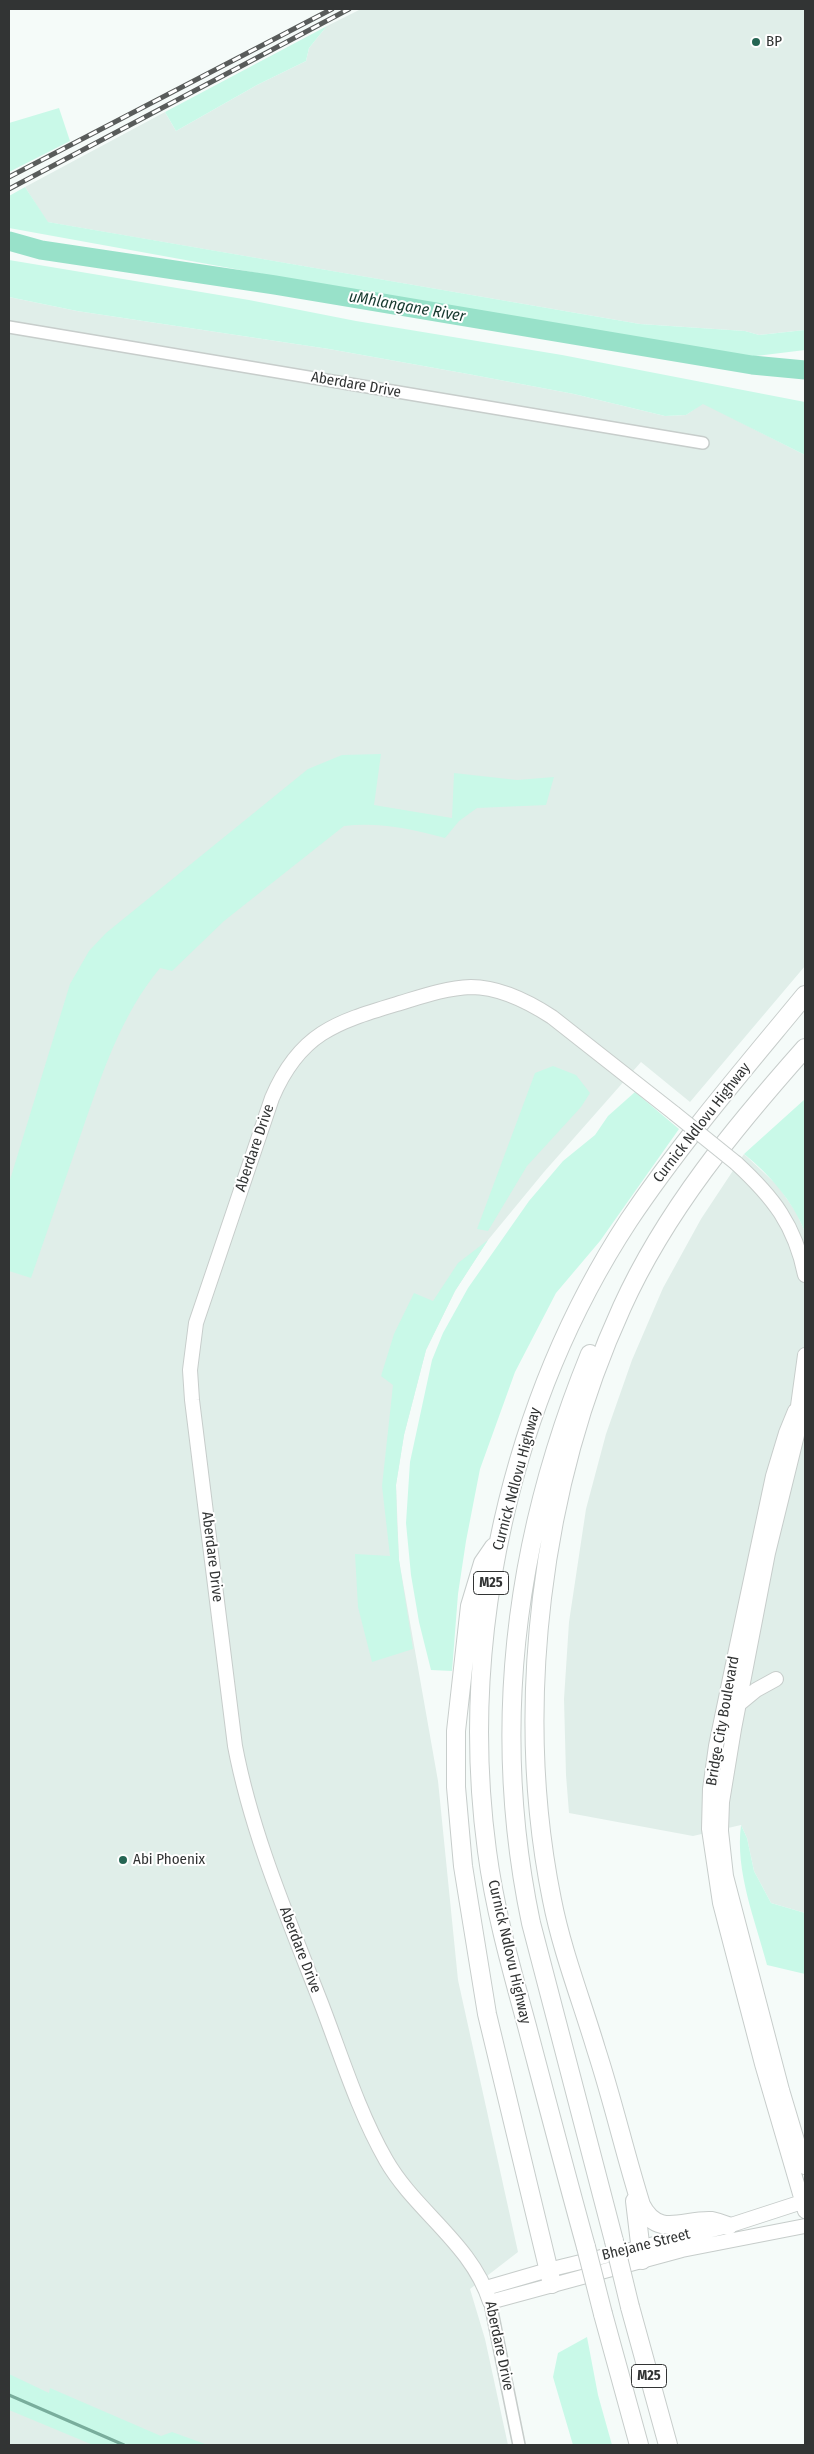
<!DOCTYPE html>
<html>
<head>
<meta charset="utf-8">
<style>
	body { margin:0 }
	#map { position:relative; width:814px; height:2454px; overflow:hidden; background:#f5fbf9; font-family:"Fira Sans Condensed",sans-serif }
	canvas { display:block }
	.frame { position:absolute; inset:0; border:10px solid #323434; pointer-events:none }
</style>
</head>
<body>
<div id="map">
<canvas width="814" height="2454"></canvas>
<div class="frame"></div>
</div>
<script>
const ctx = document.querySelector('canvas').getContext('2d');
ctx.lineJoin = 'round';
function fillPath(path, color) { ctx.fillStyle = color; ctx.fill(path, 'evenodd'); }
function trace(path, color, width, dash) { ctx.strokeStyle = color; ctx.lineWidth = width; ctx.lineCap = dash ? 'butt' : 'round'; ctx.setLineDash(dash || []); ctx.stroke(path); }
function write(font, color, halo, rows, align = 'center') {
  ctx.font = font + ' "Fira Sans Condensed",sans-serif'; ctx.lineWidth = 4; ctx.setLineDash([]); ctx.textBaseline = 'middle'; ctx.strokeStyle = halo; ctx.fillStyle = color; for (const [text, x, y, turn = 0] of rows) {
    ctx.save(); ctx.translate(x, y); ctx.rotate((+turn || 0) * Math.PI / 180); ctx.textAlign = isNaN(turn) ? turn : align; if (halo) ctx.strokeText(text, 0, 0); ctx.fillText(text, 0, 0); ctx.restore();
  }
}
fillPath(new Path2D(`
	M361,9H805V330L759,335L745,331L640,324L47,222L25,187L165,112L176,131L257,85L306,61L309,48L327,26Z
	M9,297L77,311L329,349L468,374L574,394L665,416L686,415L703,403L805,455V966L690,1102L641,1062L544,1172L488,1240L455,1291L426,1350L404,1435L396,1485L399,1560L438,1781L458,1980L518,2252L470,2289L485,2339L508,2445H9Z
	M744,1154L778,1186L796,1212L805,1232V1913L771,1903L754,1871L747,1838L741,1825L693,1836L569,1813L566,1775L564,1699L569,1622L586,1509L606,1434L632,1360L663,1288L701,1219Z`), '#e0eee9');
fillPath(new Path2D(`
	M327,26L309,48L306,61L257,85L176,131L165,112Z
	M59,108L70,141L9,172V123Z
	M25,187L48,222L640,324L745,331L759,335L805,330V350L748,357L428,304L9,228V196Z
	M9,260L249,300L356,321L562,355L805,402V455L703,404L686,415L665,416L574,394L468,374L329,349L77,311L9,297Z
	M381,754L374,805L452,818L454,773L517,780L554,777L546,805L477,808L459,821L445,838C410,829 380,822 344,826L224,921L172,971L160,968C121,1015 102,1074 82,1131C65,1180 48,1229 31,1278L9,1271V1183L70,984L89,951L106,933L308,769L342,755Z
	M553,1066L576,1075L590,1093L581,1107L527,1166L488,1231L477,1229L535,1073Z
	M635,1092L679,1129L600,1241L556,1293L515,1372L480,1469L466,1541L458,1594L452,1671L431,1670L419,1622L411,1575L406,1523L410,1462L432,1360L443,1333L468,1288L529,1201L563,1161L595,1135L608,1116Z
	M805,1099V1232C792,1200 770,1175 744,1154Z
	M488,1240L455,1291L426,1350L404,1435L396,1485L397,1521L399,1560L413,1649L372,1662L358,1607L355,1554L390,1556L382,1486L393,1385L381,1376L394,1334L414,1293L433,1301L458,1263Z
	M741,1825L747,1838L754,1871L771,1903L805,1913V1974L767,1965C755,1919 735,1872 741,1825Z
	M587,2337L598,2395L612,2445H573L553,2377L558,2353Z
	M9,2374L49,2393L50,2388L161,2436L172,2432L208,2445H93L9,2410Z`), '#c9f9e8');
trace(new Path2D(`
	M9,2395L124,2445`), '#79ad9c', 3);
trace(new Path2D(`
	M9,241L41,250L275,285L752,365L805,370`), '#98e1c9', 19);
const minor = new Path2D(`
	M9,327L703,443
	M490,2302L519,2445`);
const tertiary = new Path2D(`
	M674,1113L552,1017C529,1002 499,987 471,987C446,988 423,996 400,1003C337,1022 300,1032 272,1098L196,1323L190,1370L192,1400L235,1746C252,1835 288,1918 321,2003C341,2055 358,2111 386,2160C415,2211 472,2244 490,2302L682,2250L805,2226
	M736,1163C773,1197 795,1225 805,1275
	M805,1355L798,1406L797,1435L768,1553L734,1729L722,1802L721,1831L726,1876L782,2090L805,2167
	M795,1411L786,1433L773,1476L732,1669L716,1746L710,1789L709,1829L720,1903L762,2064L805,2211
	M739,1704L756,1690L776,1679
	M486,2288L548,2270L728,2226L805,2201`);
const primary = new Path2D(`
	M590,1354C515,1538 490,1728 531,1923L614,2241
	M494,1547L483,1563L470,1606L456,1731V1787L463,1866L487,2014L552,2284
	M635,2201L642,2260
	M728,2226C723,2224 717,2222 712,2221C684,2219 658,2239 641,2205C625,2154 613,2101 596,2049C581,1999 562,1951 552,1900C513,1708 541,1484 622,1307C666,1210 735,1127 805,1048
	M586,2247C566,2175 547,2102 528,2030C512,1971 495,1912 487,1851C458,1637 511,1400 629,1220C682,1141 745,1068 805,995
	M630,2307L668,2445
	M603,2314L639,2445`);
trace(minor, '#c7cdcb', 14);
trace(tertiary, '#c7cdcb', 16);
trace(primary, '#c7cdcb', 20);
trace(minor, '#fff', 11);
trace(tertiary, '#fff', 14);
trace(primary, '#fff', 18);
const rail = new Path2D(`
	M9,177L332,9
	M9,189L349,9`);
trace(rail, '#595c5b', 5);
trace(rail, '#fff', 3, [9]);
const tertiaryBridge = new Path2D(`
	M674,1113L736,1163`);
const primaryBridge = new Path2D(`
	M614,2241L630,2307
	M586,2247L603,2314`);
trace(tertiaryBridge, '#c7cdcb', 16, []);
trace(primaryBridge, '#c7cdcb', 20, []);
trace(tertiaryBridge, '#fff', 14);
trace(primaryBridge, '#fff', 18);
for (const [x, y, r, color] of [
	[756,42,5,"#256553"],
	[123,1860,5,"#256553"]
]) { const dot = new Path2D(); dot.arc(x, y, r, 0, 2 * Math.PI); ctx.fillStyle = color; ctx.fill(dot); trace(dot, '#fff', 2); }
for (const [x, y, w] of [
	[491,1583,35],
	[649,2376,35]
]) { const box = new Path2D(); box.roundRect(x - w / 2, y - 11.5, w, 23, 4); ctx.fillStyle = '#fff'; ctx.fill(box); trace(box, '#323434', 1); }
write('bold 14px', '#323434', null, [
	["M25",491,1583],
	["M25",649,2376]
]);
write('15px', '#323434', '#fff', [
	["BP",766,42],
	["Abi Phoenix",133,1860]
], 'left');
write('15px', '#323434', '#fff', [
	["Aberdare Drive",356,385,10],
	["Curnick Ndlovu Highway",702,1123,-52],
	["Aberdare Drive",255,1148,-71],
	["Curnick Ndlovu Highway",517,1479,-75],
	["Aberdare Drive",212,1557,83],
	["Bridge City Boulevard",723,1721,-80],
	["Aberdare Drive",300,1950,69],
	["Curnick Ndlovu Highway",509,1952,77],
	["Bhejane Street",646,2245,-14],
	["Aberdare Drive",499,2346,78]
]);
write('italic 16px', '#183a30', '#fff', [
	["uMhlangane River",407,307,10]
]);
</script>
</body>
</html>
